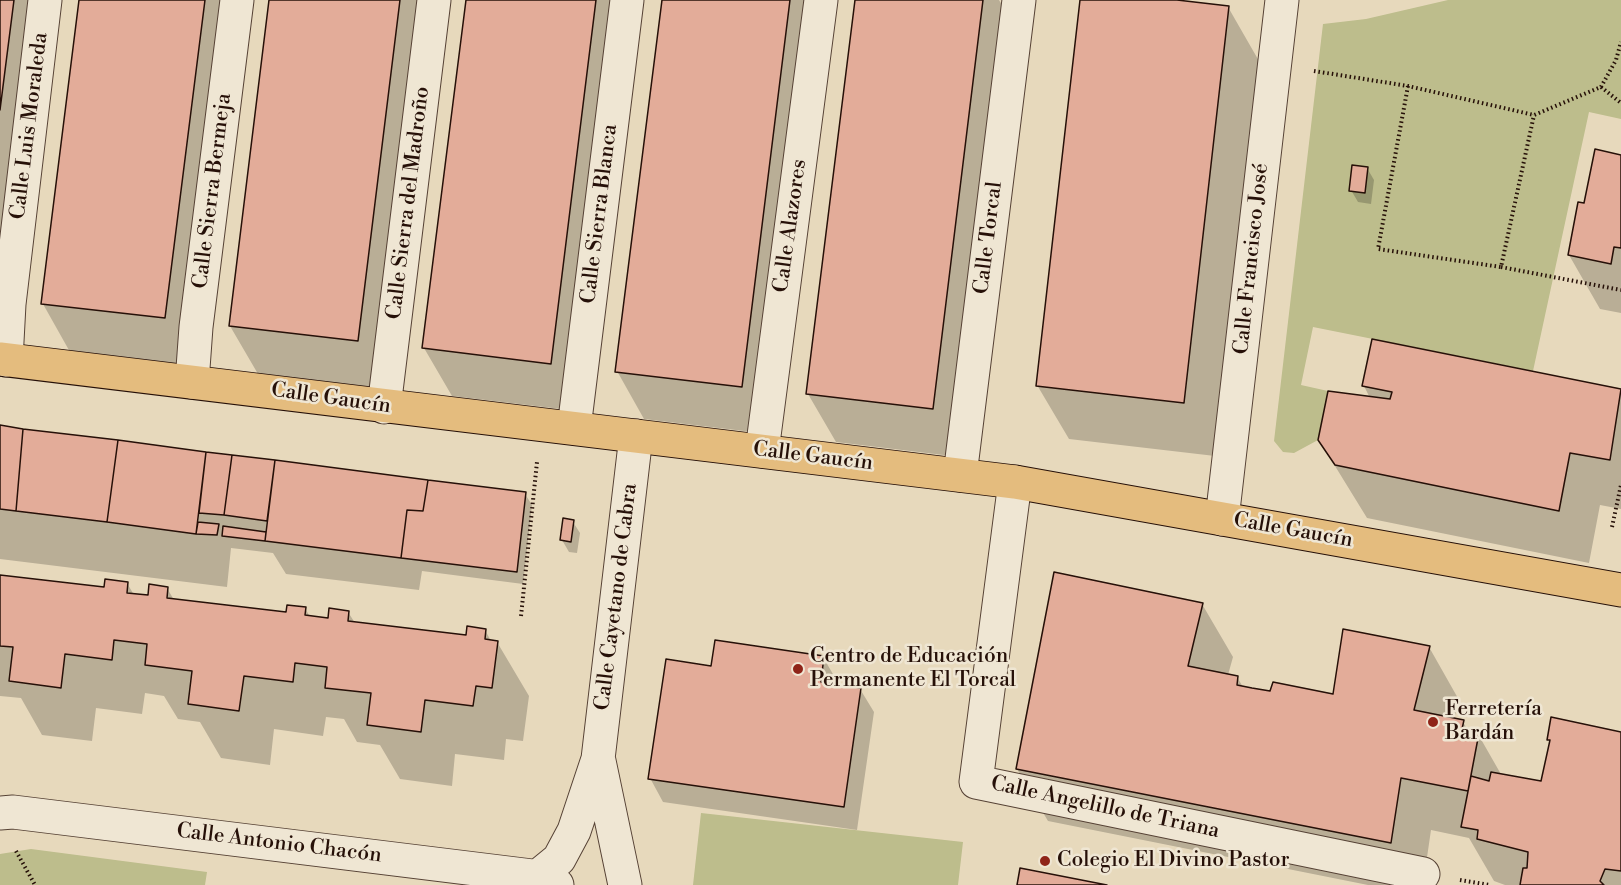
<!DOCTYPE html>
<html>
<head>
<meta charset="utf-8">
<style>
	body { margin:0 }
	canvas { display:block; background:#e7d9bc }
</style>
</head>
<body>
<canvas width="1621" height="885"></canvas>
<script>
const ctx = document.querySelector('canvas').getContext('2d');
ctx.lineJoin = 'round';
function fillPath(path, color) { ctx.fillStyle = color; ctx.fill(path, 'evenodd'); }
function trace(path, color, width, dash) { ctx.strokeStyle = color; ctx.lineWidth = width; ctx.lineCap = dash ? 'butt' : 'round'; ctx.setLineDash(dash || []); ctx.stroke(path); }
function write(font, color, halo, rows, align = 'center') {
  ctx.font = font + ' "Libre Bodoni",serif'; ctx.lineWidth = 5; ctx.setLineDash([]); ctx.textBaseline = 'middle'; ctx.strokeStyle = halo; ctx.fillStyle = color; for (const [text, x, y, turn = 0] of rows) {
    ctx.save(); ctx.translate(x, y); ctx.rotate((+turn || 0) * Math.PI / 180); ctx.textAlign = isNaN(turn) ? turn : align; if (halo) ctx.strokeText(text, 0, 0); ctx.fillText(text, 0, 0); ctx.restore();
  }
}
fillPath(new Path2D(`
	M1448,0H1621V119L1589,112L1533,371L1313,327L1301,385L1328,391L1318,440L1294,453L1283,452L1274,441L1323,24L1366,19Z
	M701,813L963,842L958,885H693Z
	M31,849L207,872L205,885H0V854Z`), '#bdbd8c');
fillPath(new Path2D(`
	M0,0H47L0,343Z
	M81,0H238L192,366L70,352L43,304Z
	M271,0H433L385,389L258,374L230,326Z
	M467,0H629L578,411L452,396L424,348Z
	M663,0H821L769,434L644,419L617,371Z
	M856,0H999L1013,24L960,457L836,442L808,394Z
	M1081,0H1166L1228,7L1259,61L1215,456L1069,439L1037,385Z
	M1621,156V313L1600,309L1569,255L1585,205Z
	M1367,168L1374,180L1371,204L1358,202L1351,190Z
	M1373,340L1621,391V509L1600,505L1589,563L1367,518L1319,440L1370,398L1364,386Z
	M0,427L525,494L532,505L523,584L422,571L419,590L286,574L273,553L231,548L227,587L0,559Z
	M573,522L580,533L577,553L569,552L562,540Z
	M0,576L105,589L127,583L134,595L149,597L167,588L174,600L287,614L305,608L310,617L329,620L348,612L355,623L467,636L485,630L491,641L497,642L529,696L523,741L506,739L504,760L455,754L452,786L400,779L380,745L357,742L344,719L326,717L323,736L274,729L270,765L221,758L200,722L178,719L164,696L145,693L142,714L96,708L92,741L42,735L21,698L0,696Z
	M1202,604L1233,657L1228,675L1237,677L1243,687L1271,692L1334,696L1429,647L1459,700L1454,720L1463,722L1469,732L1478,734L1502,776L1542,783L1551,743L1548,739L1621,733V885H1505L1494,881L1469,838L1431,830L1423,885H1368L1048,821L1017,769Z
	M823,657L837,681L836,686L860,689L874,712L857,830L663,802L650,778L712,668Z`), '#0003');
const building = new Path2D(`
	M0,0H14L0,110Z
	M79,0H205L165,318L41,304Z
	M269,0H400L358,341L229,326Z
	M466,0H596L551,364L422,348Z
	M662,0H790L742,387L615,372Z
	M855,0H983L933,409L806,394Z
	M1080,0H1177L1229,6L1184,403L1036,386Z
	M1595,149L1621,155V248L1614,247L1611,264L1568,255L1578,202L1584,203Z
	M1352,165L1368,167L1365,193L1349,191Z
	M1372,339L1621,389L1610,460L1570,453L1559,511L1335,465L1318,440L1328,391L1390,399L1392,392L1362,386Z
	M0,425L23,429L16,511L0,509Z
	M23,429L118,440L107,522L16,511Z
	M118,440L206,452L196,534L107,522Z
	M206,452L232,455L224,515L199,513Z
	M232,455L275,460L267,521L224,515Z
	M275,460L428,480L423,511L407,510L401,558L265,541Z
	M428,480L526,492L517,572L401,558L407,510L423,511Z
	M563,518L574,520L571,542L560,540Z
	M198,522L219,524L217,535L196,534Z
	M223,526L266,532L265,541L222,536Z
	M1054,572L1203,603L1188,666L1238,676L1237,685L1252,688L1270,691L1273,682L1333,694L1343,629L1430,646L1414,710L1464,720L1462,729L1479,733L1468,791L1401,778L1391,843L1016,769Z
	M0,575L104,587L105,579L128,582L127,593L148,595L149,584L168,587L167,598L286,612L287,605L306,607L305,615L328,618L329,608L349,611L348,621L466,635L467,626L486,629L485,639L498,641L492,688L476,686L473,706L425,700L421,732L367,725L371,693L325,688L327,667L295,663L293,682L244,676L239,711L188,704L192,671L145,665L147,644L114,640L112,660L65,654L61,688L9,681L13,647L0,646Z
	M715,640L824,656L821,682L861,688L844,807L648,779L666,659L711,666Z
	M1551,717L1621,732V871L1605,869L1600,881L1604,885H1520L1523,868H1527L1528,852L1477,839L1478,830L1461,827L1471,776L1489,781L1491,772L1541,781L1550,740H1547Z
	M1020,868L1107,885H1017Z`);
fillPath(building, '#e3ac99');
trace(building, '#261008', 1.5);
const minor = new Path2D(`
	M6,360L9,304L45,0
	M192,382L196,327L237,0
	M384,407L434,0
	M574,428L627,0
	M762,451L821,0
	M960,475L1019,0
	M1015,482L976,782L1423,874
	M1222,519L1282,0
	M599,761L625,885
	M0,813L13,812L532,876L557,885
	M537,877L559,859L574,831L598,759L636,436`);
const major = new Path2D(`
	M0,359L1015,482L1621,590`);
trace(minor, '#564235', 35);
trace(major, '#261008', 35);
trace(new Path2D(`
	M1314,71L1408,86L1534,115L1601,87L1616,60L1621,42
	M1408,86L1378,249L1501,267L1534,115
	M1601,87L1621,103
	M1501,267L1621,290
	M1612,527L1621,485
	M521,616L537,462
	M16,851L35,885
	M1460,880L1490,885`), '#261008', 4, [1.5, 3]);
trace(minor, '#efe6d3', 33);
trace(major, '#e4bc7e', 33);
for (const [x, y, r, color] of [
	[798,669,6,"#8f2418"],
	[1433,722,6,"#8f2418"],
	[1045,861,6,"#8f2418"]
]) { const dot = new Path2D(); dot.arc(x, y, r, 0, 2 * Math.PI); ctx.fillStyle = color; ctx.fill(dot); trace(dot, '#efe6d3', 2); }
write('21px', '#261008', '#efe6d3', [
	["Calle Luis Moraleda",30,126,-83],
	["Calle Sierra Bermeja",213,191,-83],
	["Calle Sierra del Madroño",409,203,-83],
	["Calle Sierra Blanca",600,214,-83],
	["Calle Alazores",791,226,-82],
	["Calle Torcal",989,238,-83],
	["Calle Francisco José",1252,259,-84],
	["Calle Gaucín",331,399,8],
	["Calle Gaucín",813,457,7],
	["Calle Gaucín",1293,531,10],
	["Calle Cayetano de Cabra",617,597,-83],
	["Calle Angelillo de Triana",1105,808,12],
	["Calle Antonio Chacón",279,844,7]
]);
write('21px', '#261008', '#efe6d3', [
	["Centro de Educación",810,657],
	["Permanente El Torcal",810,681],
	["Ferretería",1445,710],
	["Bardán",1445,734],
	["Colegio El Divino Pastor",1057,861]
], 'left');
</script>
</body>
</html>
